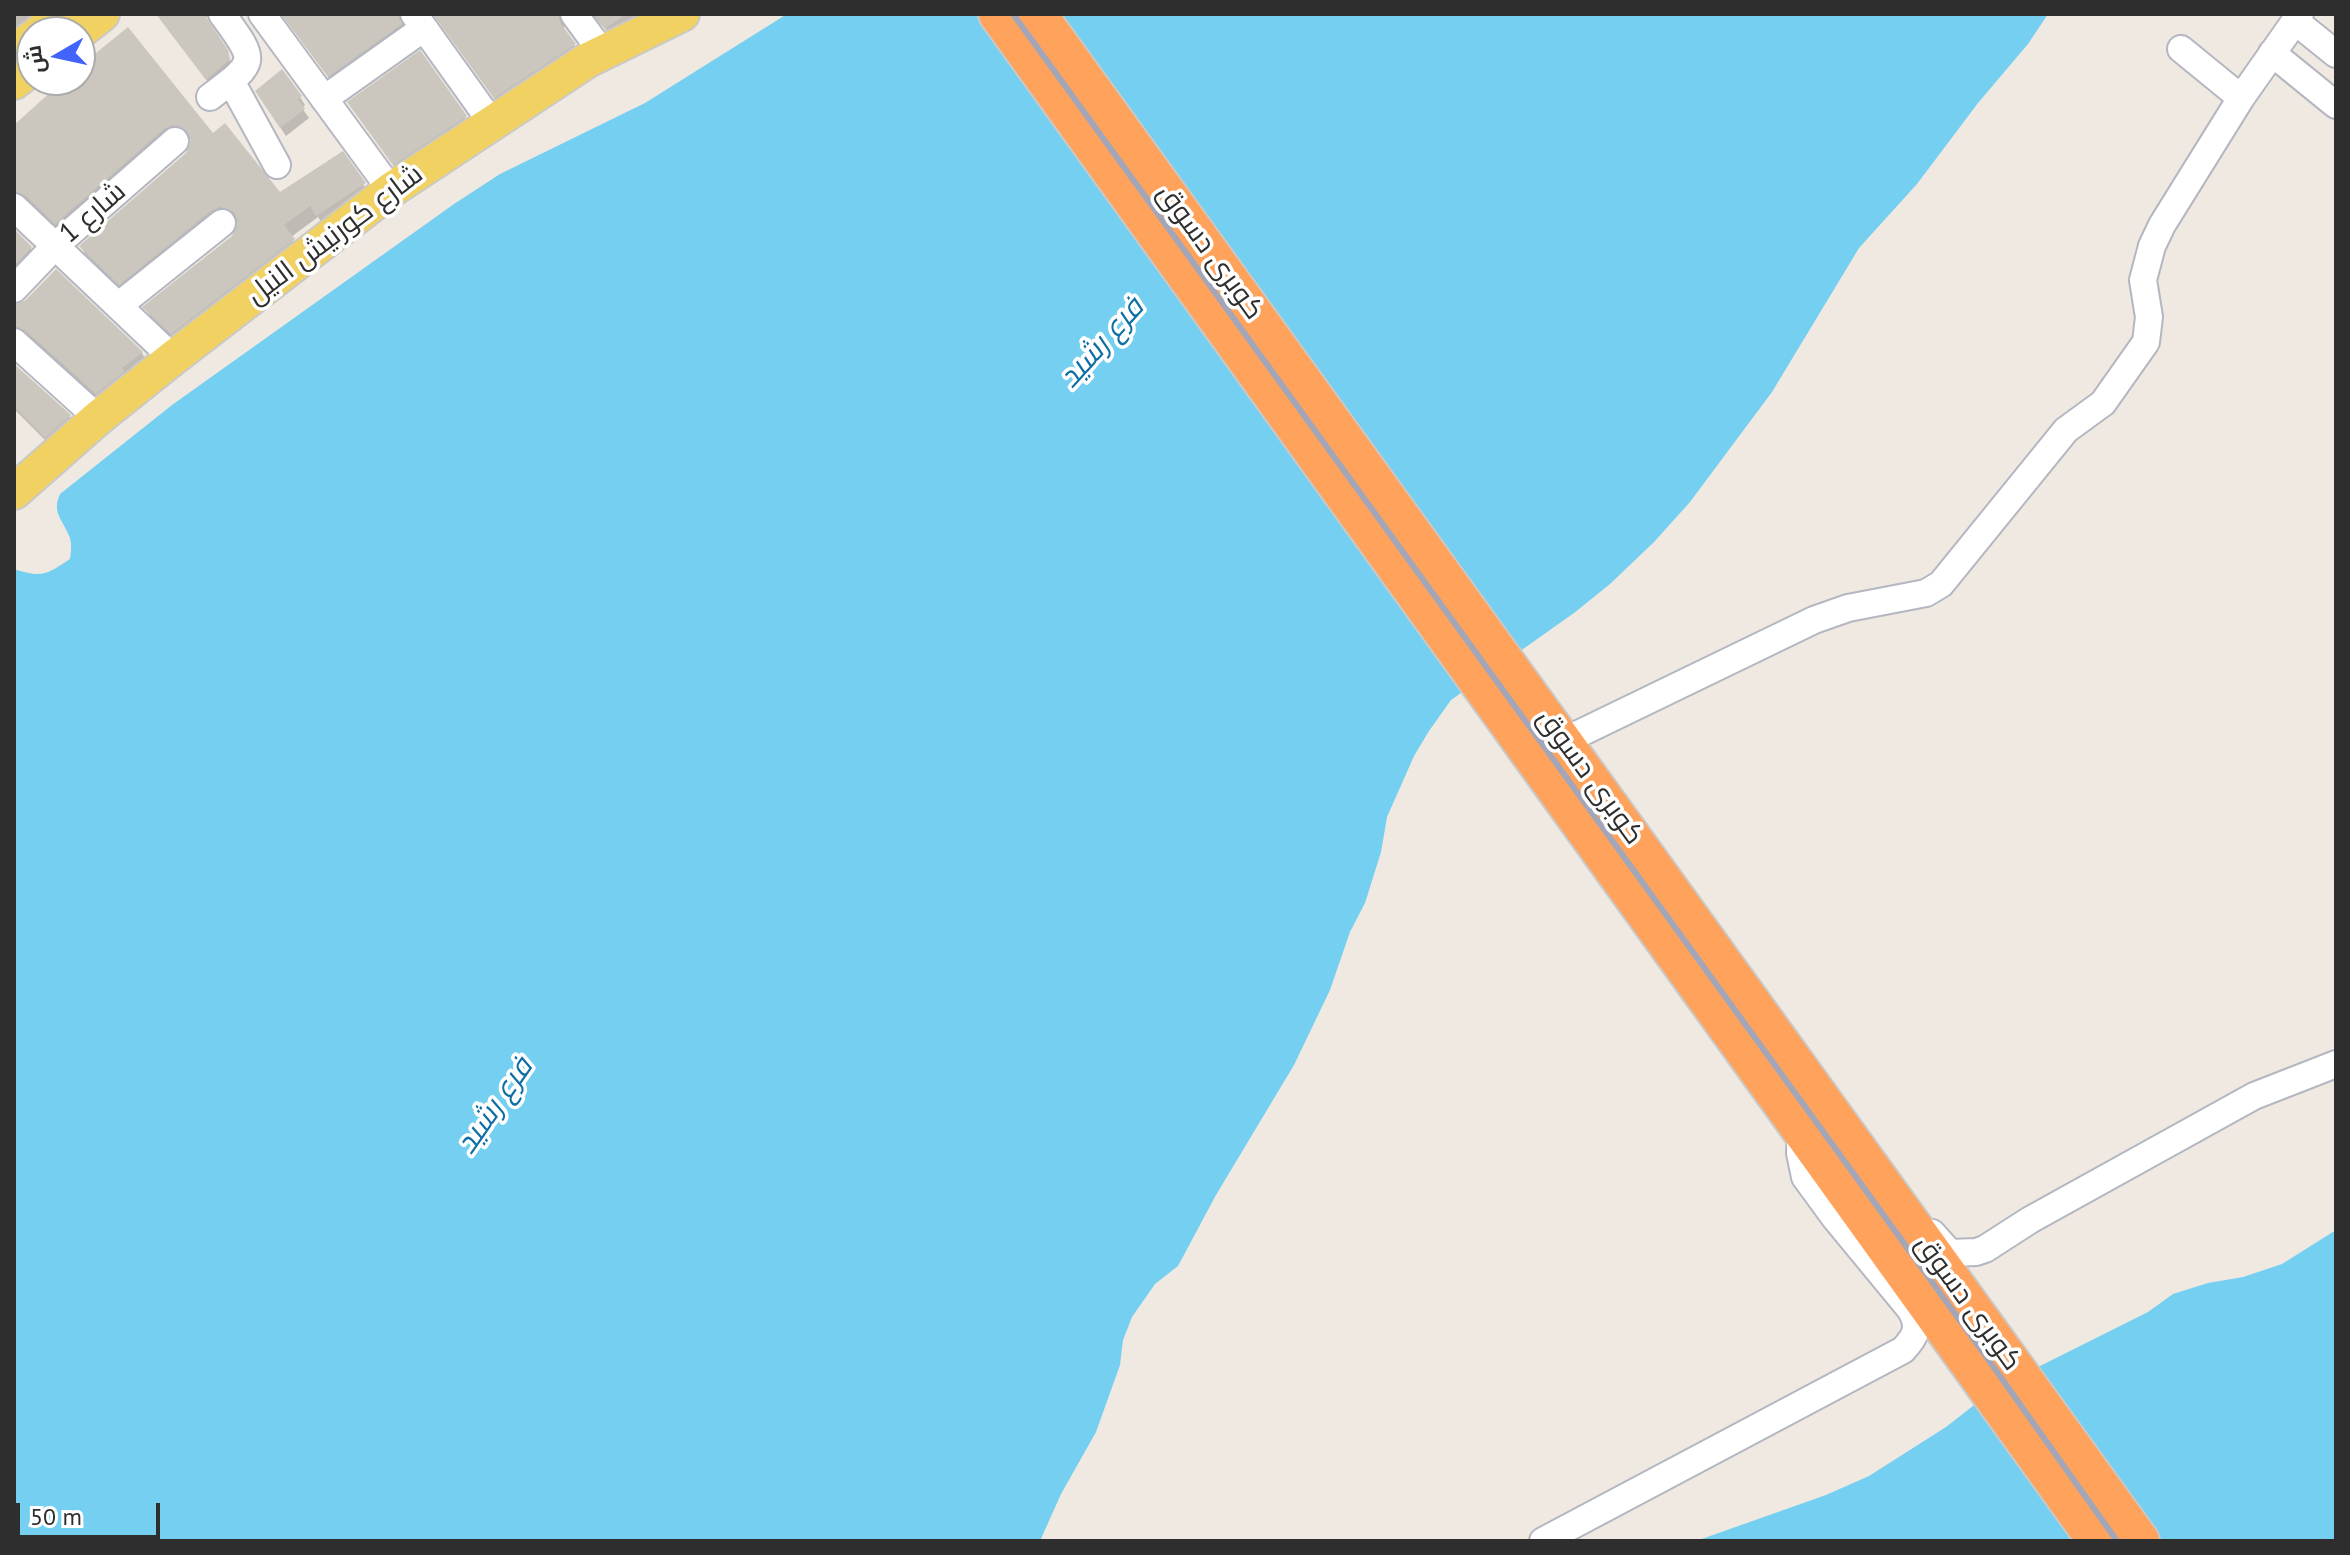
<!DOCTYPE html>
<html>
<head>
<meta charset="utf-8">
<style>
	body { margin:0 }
	#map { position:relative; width:2350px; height:1555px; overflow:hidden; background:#efe9e1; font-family:"PT Sans",Cairo,sans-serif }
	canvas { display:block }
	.frame { position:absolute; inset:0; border:16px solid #2e2e2e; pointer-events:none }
	.north { position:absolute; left:16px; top:16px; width:80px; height:80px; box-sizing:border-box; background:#fff; border:2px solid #ababab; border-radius:50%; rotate:261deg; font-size:22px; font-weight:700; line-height:32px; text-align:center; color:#2e2e2e }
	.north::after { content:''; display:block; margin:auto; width:28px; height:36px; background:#4264fb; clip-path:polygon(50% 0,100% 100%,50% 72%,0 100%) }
	.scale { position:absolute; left:16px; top:1503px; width:144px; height:36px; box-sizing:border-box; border:4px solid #2e2e2e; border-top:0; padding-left:10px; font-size:24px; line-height:28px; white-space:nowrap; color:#2e2e2e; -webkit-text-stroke:6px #fff; paint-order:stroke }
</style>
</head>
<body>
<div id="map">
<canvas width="2350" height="1555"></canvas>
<div class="frame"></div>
<div class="north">ش</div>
<div class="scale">50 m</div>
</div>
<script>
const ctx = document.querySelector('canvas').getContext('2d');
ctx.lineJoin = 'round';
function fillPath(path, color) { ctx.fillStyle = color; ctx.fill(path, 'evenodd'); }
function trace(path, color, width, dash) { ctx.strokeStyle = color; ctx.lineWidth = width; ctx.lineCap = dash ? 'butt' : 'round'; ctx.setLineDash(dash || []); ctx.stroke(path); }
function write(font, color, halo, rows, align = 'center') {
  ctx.font = font + ' "PT Sans",Cairo,sans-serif'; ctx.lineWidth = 7; ctx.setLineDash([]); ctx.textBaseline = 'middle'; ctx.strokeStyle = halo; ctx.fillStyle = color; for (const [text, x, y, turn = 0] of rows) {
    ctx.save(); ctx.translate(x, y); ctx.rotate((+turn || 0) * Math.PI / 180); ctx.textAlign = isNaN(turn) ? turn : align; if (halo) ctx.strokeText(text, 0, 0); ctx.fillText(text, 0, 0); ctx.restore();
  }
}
fillPath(new Path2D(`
	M787,14H2048L2028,44L1978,103L1917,184L1859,248L1772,392L1690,502L1654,542L1610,584L1574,613L1451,700L1429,731L1414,756L1387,817L1381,852L1365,903L1350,932L1330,990L1294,1065L1216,1195L1178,1266L1155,1284L1132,1317L1123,1340L1120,1365L1096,1432L1061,1494L1040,1541H14V569C42,578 46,575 70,559C71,552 72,545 70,538C64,521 51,513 60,494L172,405L454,204L500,174L645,103Z
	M2336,1230V1541H1696L1826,1495L1869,1476L1946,1427L1978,1402L2036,1368L2148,1312L2173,1294L2208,1283L2243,1277L2282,1264Z`), '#75cff0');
fillPath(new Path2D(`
	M14,14H43L14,39Z
	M159,14H211L204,19L234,67L212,87L163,23Z
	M281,14H410L405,21L404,30L336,87Z
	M433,14H570L565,19L564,29L581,56L502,109Z
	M592,14H654L614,39Z
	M80,71L213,135L279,195L342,154L371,196L324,226L318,217L291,237L300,252L179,345L152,319L145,307L234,237L239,223L228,218L127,295L88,258L81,247L187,154L192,140L180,136L63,235L33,206L25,203L14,205V128L70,80H80Z
	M300,97L305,105L302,108L309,118L286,136L262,100Z
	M349,103L465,117L472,128L401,176Z
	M14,231L31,248L38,259L14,284Z
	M56,271L142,353L148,365L103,405L34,342L25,337L14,340V306H20Z
	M14,366L69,416L76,428L53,448L14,409Z`), '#0003');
fillPath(new Path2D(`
	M156,14H204L228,50L230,59L206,80Z
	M282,14H398L402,24L328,77Z
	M434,14H558L561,24L576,44L494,98Z
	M594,14H626L605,29Z
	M128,27L213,133L225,123L280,192L343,151L366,183L316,216L310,206L284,225L295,239L171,334L142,307L232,236L238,221L234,212L220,207L212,210L119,285L79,246L186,153L191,139L186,130L173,125L164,129L55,224L25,195L14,191V125L64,80H80V66Z
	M420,50L467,116L393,165L347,102Z
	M282,69L302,96L298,99L305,109L280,128L255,91Z
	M14,229L32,247L14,266Z
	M56,269L143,352L122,368L125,371L96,394L25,330L14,326V305L26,300Z
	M14,364L71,415L45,438L14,406Z`), '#cbc7bf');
const minor = new Path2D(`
	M262,14L391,190
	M414,14L492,123
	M574,14L602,52
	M2295,21L2336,54
	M2181,49L2241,98
	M2272,53L2336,105
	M231,81L277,165
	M210,97C258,61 257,62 222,14
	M324,99L424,28
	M14,207L173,358
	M14,289L56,245L175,141
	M118,306L222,223
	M14,342L98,418
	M1564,741L1814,620L1848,608L1926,593L1941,584L2066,430L2103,403L2146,342L2149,317L2143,280L2152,246L2162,225L2241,98L2300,14
	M1932,1233L1950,1253L1976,1252L1985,1249L2030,1220L2254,1096L2336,1064
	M1543,1541L1903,1350C1916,1336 1921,1327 1910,1309L1835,1218L1805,1177L1800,1153L1801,1127`);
const major = new Path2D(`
	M40,32L62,14
	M79,32L102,14
	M14,53L32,38
	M14,82L32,68
	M14,492L98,418L173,358L391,190L588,60L682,14`);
const highway = new Path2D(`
	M998,14L2097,1541
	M1037,14L2140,1541`);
trace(minor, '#b4b7c1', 30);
trace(major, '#c9c9c9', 38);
trace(highway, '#c9c9c9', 42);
trace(minor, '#fff', 26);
trace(major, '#f2d163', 34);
trace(highway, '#ffa35c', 38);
trace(new Path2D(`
	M1013,14L1985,1355L2117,1541`), '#a3a6b8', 6);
write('28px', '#2e2e2e', '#fff', [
	["شارع 1",93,213,-41],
	["شارع كورنيش النيل",335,235,-37],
	["كوبرى دسوق",1210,252,54],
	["كوبرى دسوق",1590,777,54],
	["كوبرى دسوق",1968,1303,54]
]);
write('italic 30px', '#0d6fa3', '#fff', [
	["فرع رشيد",1102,343,-48],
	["فرع رشيد",495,1106,-55]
]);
</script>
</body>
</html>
